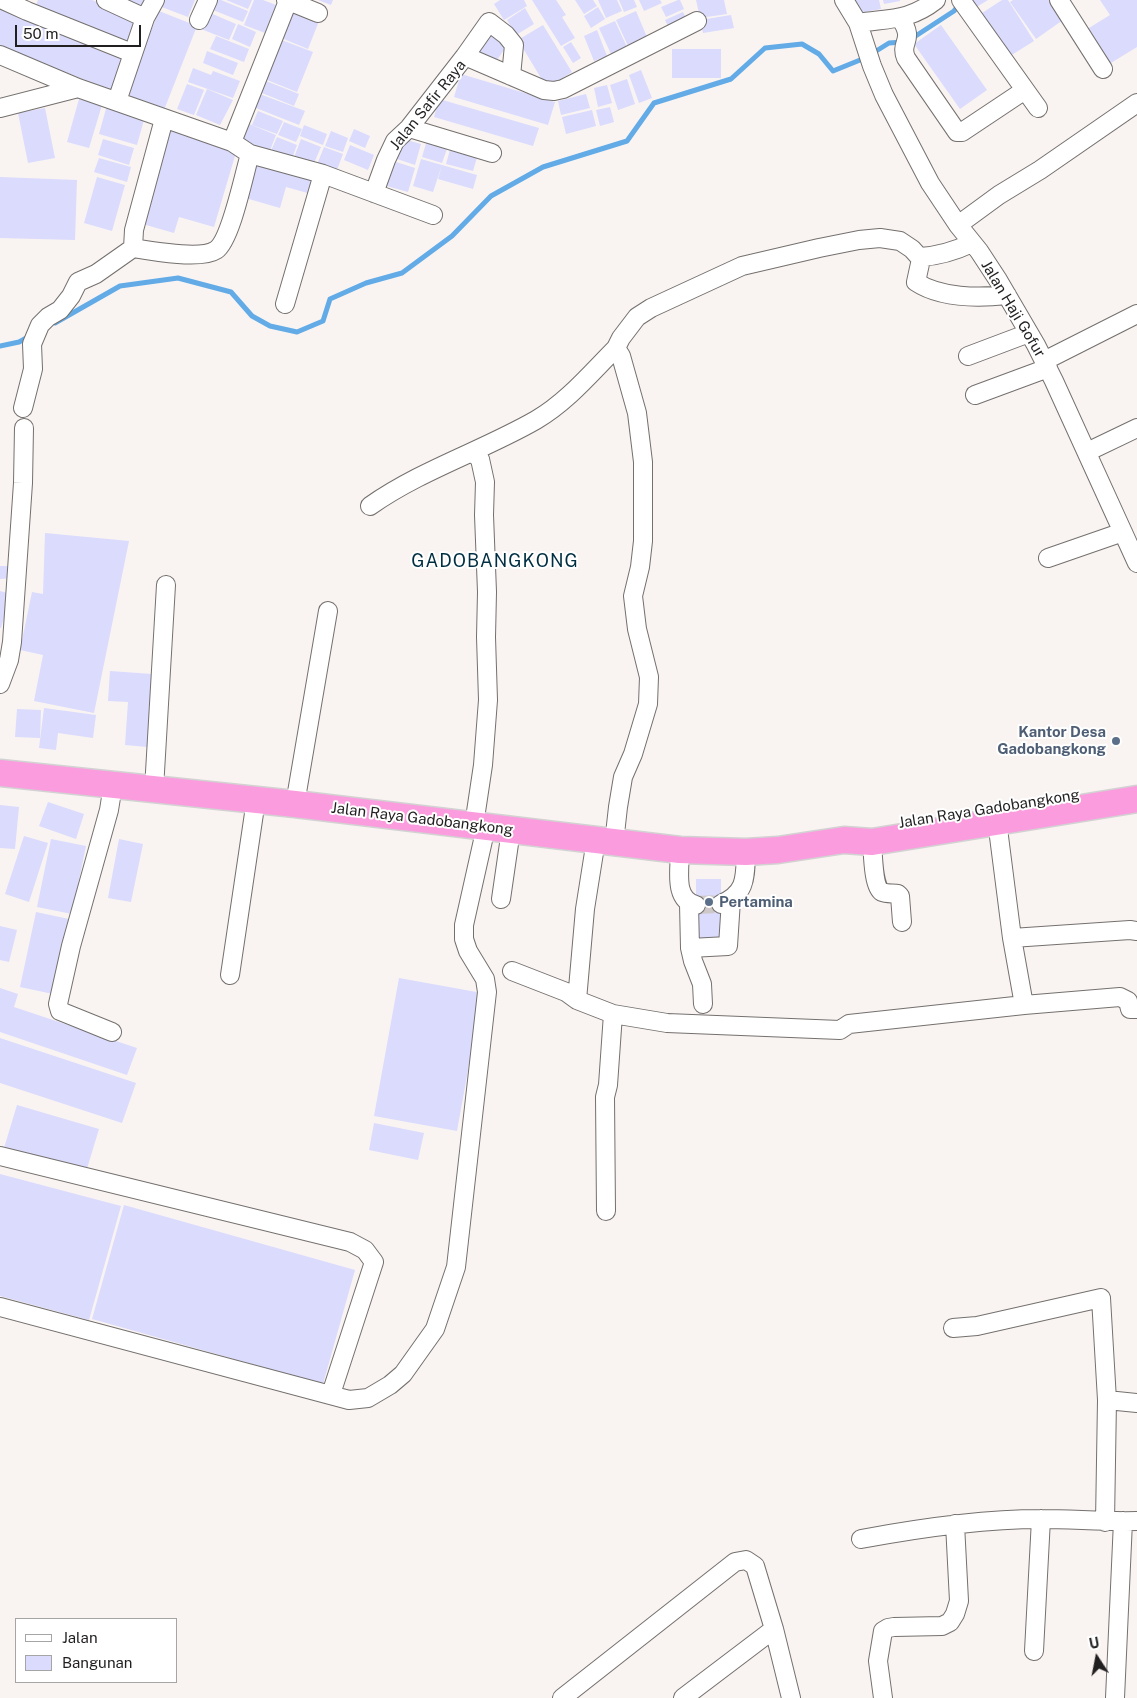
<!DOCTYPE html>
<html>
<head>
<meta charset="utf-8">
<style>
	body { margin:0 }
	#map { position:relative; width:1137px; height:1698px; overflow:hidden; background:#f9f4f2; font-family:"Public Sans",sans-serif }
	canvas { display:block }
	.legend { position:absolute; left:15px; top:1618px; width:162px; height:65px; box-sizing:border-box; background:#fff; border:1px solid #a6a5a5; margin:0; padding:6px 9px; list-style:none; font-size:15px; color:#211f1f }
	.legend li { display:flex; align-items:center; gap:10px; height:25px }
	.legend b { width:25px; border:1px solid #a6a5a5 }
	.north { position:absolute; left:1072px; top:1633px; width:50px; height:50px; -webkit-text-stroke:4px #fff; paint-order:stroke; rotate:349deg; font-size:14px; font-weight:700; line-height:20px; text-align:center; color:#211f1f }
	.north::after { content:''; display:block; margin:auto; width:18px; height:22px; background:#211f1f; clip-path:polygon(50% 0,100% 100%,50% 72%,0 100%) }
	.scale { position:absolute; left:15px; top:25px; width:126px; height:22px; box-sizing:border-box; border:2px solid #211f1f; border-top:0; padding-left:6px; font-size:15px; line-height:18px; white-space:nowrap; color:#211f1f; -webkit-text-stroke:4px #fff; paint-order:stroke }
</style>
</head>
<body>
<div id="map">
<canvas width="1137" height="1698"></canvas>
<ul class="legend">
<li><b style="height:6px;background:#fff"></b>Jalan</li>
<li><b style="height:14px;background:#dadbfd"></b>Bangunan</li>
</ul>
<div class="north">U</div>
<div class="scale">50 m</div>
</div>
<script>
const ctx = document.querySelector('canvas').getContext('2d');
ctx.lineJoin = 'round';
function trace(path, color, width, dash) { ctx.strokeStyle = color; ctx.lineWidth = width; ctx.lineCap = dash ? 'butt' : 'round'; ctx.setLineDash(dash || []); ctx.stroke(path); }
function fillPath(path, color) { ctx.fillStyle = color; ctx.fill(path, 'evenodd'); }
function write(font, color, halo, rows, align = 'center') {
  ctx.font = font + ' "Public Sans",sans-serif'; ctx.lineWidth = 4; ctx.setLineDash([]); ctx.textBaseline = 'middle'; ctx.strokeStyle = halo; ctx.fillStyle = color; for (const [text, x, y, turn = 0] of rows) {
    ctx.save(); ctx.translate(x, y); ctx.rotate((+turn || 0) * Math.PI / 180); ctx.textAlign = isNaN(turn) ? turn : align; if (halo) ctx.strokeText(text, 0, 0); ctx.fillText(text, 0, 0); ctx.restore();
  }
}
trace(new Path2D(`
	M911,39L954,11L960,3
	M55,323L120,286L178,278L231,292L252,316L270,326L297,332L323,321L330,299L366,283L402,273L452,236L491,196L543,167L627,141L654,103L731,79L765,48L802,44L819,54L833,71L865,58L889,43L903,42
	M0,346L19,342L30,336`), '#62abe7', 5);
fillPath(new Path2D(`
	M38,0H92L140,19L130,45L35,7Z
	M129,0H148L143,12L127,6Z
	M162,0H195L188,17L159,6Z
	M217,0H221L248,11L243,22L213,10Z
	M226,0H252L248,9Z
	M254,0H263L276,5L265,33L244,25Z
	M318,0H333L331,5Z
	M500,0H524L527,6L504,20L494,4Z
	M532,0H556L566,15L562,17L575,38L561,46Z
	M575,0H593L597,6L584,14Z
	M598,0H617L622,11L606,18Z
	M619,0H634L637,7L624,12Z
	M639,0H660L662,3L644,11Z
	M678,0H680L684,9L666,17L661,7Z
	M696,0H724L727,14L700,18Z
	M851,0H879L881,9L854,14Z
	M883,0H900V1L884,4Z
	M970,0H988L975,8Z
	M1002,0H1008L1034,41L1010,56L982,13Z
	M1013,0H1049L1063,20L1036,39L1010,2Z
	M1100,0H1137V47L1106,66L1084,31L1110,15Z
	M598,7L605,19L591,28L584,16Z
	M0,8L128,59L115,92L0,46Z
	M525,8L534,24L516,35L507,20Z
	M292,10L319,21L308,49L279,37Z
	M159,11L197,26L164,110L125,94Z
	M636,11L647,37L628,46L616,20Z
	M208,12L236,24L229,40L201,29Z
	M683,12L688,22L670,30L665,20Z
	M731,15L734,28L703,33L700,20Z
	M615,21L627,47L611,54L599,28Z
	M238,24L256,32L250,47L232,39Z
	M543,25L572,72L547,88L518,40Z
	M941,25L987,90L960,109L914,44Z
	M486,29L508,44L495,63L473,48Z
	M597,30L607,56L594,61L584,36Z
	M216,36L249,49L244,62L210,49Z
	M279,39L313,52L297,92L262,78Z
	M571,42L581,58L573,63L563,47Z
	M672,49H721V78H672Z
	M207,51L238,63L233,75L203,63Z
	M193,68L211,75L213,71L240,81L233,98L188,82Z
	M641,70L652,98L639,103L629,75Z
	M461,74L555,102L548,125L454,97Z
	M261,79L299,94L294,106L257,91Z
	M627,79L635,104L618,110L610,85Z
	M187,84L204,90L194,115L177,109Z
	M607,85L612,103L598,107L594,88Z
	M207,89L233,100L220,125L196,115Z
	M257,93L305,111L299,125L251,106Z
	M586,94L590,108L561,115L558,101Z
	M79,99L102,105L89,148L67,142Z
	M439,99L539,128L533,146L434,117Z
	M107,105L145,116L137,145L99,134Z
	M610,107L614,122L600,126L596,110Z
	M45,108L55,158L28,163L18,113Z
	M592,110L596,126L566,134L562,117Z
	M258,111L283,121L277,134L252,125Z
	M284,122L302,129L296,142L278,135Z
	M249,124L276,135L269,153L242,142Z
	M304,125L327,134L323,145L300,136Z
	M167,128L237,149L214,227L179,217L174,233L139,223Z
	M354,129L370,136L365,148L349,141Z
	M331,131L348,138L343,152L325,146Z
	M277,137L297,145L291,161L270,153Z
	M400,138L421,144L415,165L394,158Z
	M103,139L134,148L129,165L98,155Z
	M301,139L321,147L312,168L293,160Z
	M427,140L448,146L442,163L422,157Z
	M350,145L374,155L368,170L344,160Z
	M451,146L478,154L473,171L446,164Z
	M324,147L343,154L335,175L316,167Z
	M99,158L131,167L127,182L94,172Z
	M253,159L316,177L311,194L286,187L280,208L242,197Z
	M421,159L442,165L433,192L413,186Z
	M390,160L415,168L408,192L383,185Z
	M442,165L477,175L473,189L438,179Z
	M0,177L77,180L75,240L0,238Z
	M97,177L125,185L112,231L84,223Z
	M45,533L129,541L94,713L34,701L43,655L20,650L32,592L43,594Z
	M0,566H13V578L0,579Z
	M0,591L11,594L1,628H0Z
	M110,671L152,674L147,747L125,745L128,702L108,701Z
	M44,708L96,715L93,738L58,733L56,750L39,748Z
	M17,709L41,710L40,738L15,737Z
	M48,802L84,814L76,839L39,826Z
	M0,805L19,807L15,849L0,848Z
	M24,836L48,843L29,902L5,894Z
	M51,839L86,846L72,914L37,907Z
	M119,839L143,844L131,902L108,898Z
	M696,879H721V941H696Z
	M36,912L69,919L53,994L20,987Z
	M0,926L17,930L9,962L0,960Z
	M399,978L482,993L457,1131L374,1116Z
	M0,988L18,994L14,1007L137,1048L127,1075L0,1032Z
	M0,1038L136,1083L122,1123L0,1083Z
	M17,1105L99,1129L86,1172L4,1148Z
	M374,1123L424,1133L418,1160L369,1150Z
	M0,1174L121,1206L89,1320L0,1296Z
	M124,1205L355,1270L323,1384L92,1319Z`), '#dadbfd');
trace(new Path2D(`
	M696,905L721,904`), '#cec9c8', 18, [18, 9]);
const minor = new Path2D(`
	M3,0L27,11L127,51L132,55
	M106,0L145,18
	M286,0L318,13
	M844,0L858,23L872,66L884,95L930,183L958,225L979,251L998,280L1036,345L1054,381L1137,563
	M961,0L1038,108
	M1059,0L1103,69
	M900,18C916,41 899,41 906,58L957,132H962L1025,90
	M199,20L208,0
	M858,23C890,18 909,21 936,0
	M0,55L78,88L232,142L250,154L323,174L433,215
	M465,56L489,22L506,35L514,45L511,76
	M117,101L145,18L155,0
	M0,108L78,88
	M409,128L492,153
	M232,142L288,1
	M374,193L386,160L395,141L409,128L465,56L544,90L554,91L563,89L697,21
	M958,225L999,195L1040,170L1137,103
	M133,248L134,230L164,119
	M920,257C939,256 955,251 972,243
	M285,304L323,174
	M968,356L1029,333
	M1044,361L1137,314
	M975,395L1048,368
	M23,408L33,369L32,344L40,325L48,317L60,310L71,296L78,282L96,274L133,248C151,251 201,260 216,250C231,240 244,174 250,154
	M1087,452L1137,428
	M473,453L480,459L485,482L484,515L487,592L486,637L488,700L483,765L474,825
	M370,506C421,470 482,451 536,420C567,402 591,373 616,348
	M1048,558L1123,532
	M0,684L9,660L12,642L23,483L24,428
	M154,789L166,585
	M295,804L328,611
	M997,821L1012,938L1024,1005
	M872,842C873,852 873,887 882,892C887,894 894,893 898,894L900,896L902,922
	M614,843L618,807L623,777L633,754L648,704L649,677L637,629L633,596L640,567L643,541V462L637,413L621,356L616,348L621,338L637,317L651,308L742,266L819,248L859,240L880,238L900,241L912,249L921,259L916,282C940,298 979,298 1007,295
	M680,850C680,869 673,900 696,905
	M501,899L511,830
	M689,904L690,948L693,961L702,984L703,1004
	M721,904C747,893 745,877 746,852
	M1012,938L1130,930L1137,931
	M690,948L728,946L731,900
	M512,971L566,992L577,1000L613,1014L667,1023L840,1030L849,1024L1024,1005L1120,997L1128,1001L1130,1009H1137
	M230,975L256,800
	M577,1000L585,909L596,840
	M112,1032L60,1011L58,1004L71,946L109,810L113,785
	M0,1156L350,1242L365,1250L374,1262L331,1394
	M606,1211L605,1097L608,1085L613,1014
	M0,1307L349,1400L368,1398L390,1385L403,1374L435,1329L456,1267L487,992L485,979L468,951L464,939V925L486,827
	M953,1328L977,1326L1101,1298L1107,1400L1105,1522
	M1107,1400L1137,1403
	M861,1539C920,1528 981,1519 1041,1519C1073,1519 1105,1522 1137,1521
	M1034,1651L1041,1519
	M562,1698L735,1562L746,1560L755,1566L774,1629L791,1698
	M683,1698L774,1629
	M883,1698L878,1661L883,1631L888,1628L894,1627L942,1626L950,1622L955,1614L959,1601L955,1524
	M1115,1698L1123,1521`);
const highway = new Path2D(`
	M0,773L295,804L680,850L746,852L778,850L844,840L872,842L1137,799`);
trace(minor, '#74706e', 20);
trace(highway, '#d3d2d2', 29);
trace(minor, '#fff', 18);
trace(highway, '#fa9cde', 26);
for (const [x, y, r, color] of [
	[1116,741,5,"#5c6f8a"],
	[709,902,5,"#5c6f8a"]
]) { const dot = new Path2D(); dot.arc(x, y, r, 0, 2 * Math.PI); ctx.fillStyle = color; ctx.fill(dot); trace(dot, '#fff', 2); }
write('15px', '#211f1f', '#fff', [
	["Jalan Safir Raya",428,105,-51],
	["Jalan Haji Gofur",1013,309,59],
	["Jalan Raya Gadobangkong",989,809,-9],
	["Jalan Raya Gadobangkong",422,819,7]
]);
write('bold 15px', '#4e5e75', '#fff', [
	["Kantor Desa",1106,732],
	["Gadobangkong",1106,749],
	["Pertamina",719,902,"left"]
], 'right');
ctx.letterSpacing = '1px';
write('18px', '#002f42', '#fff', [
	["GADOBANGKONG",495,561]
]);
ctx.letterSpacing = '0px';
</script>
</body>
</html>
